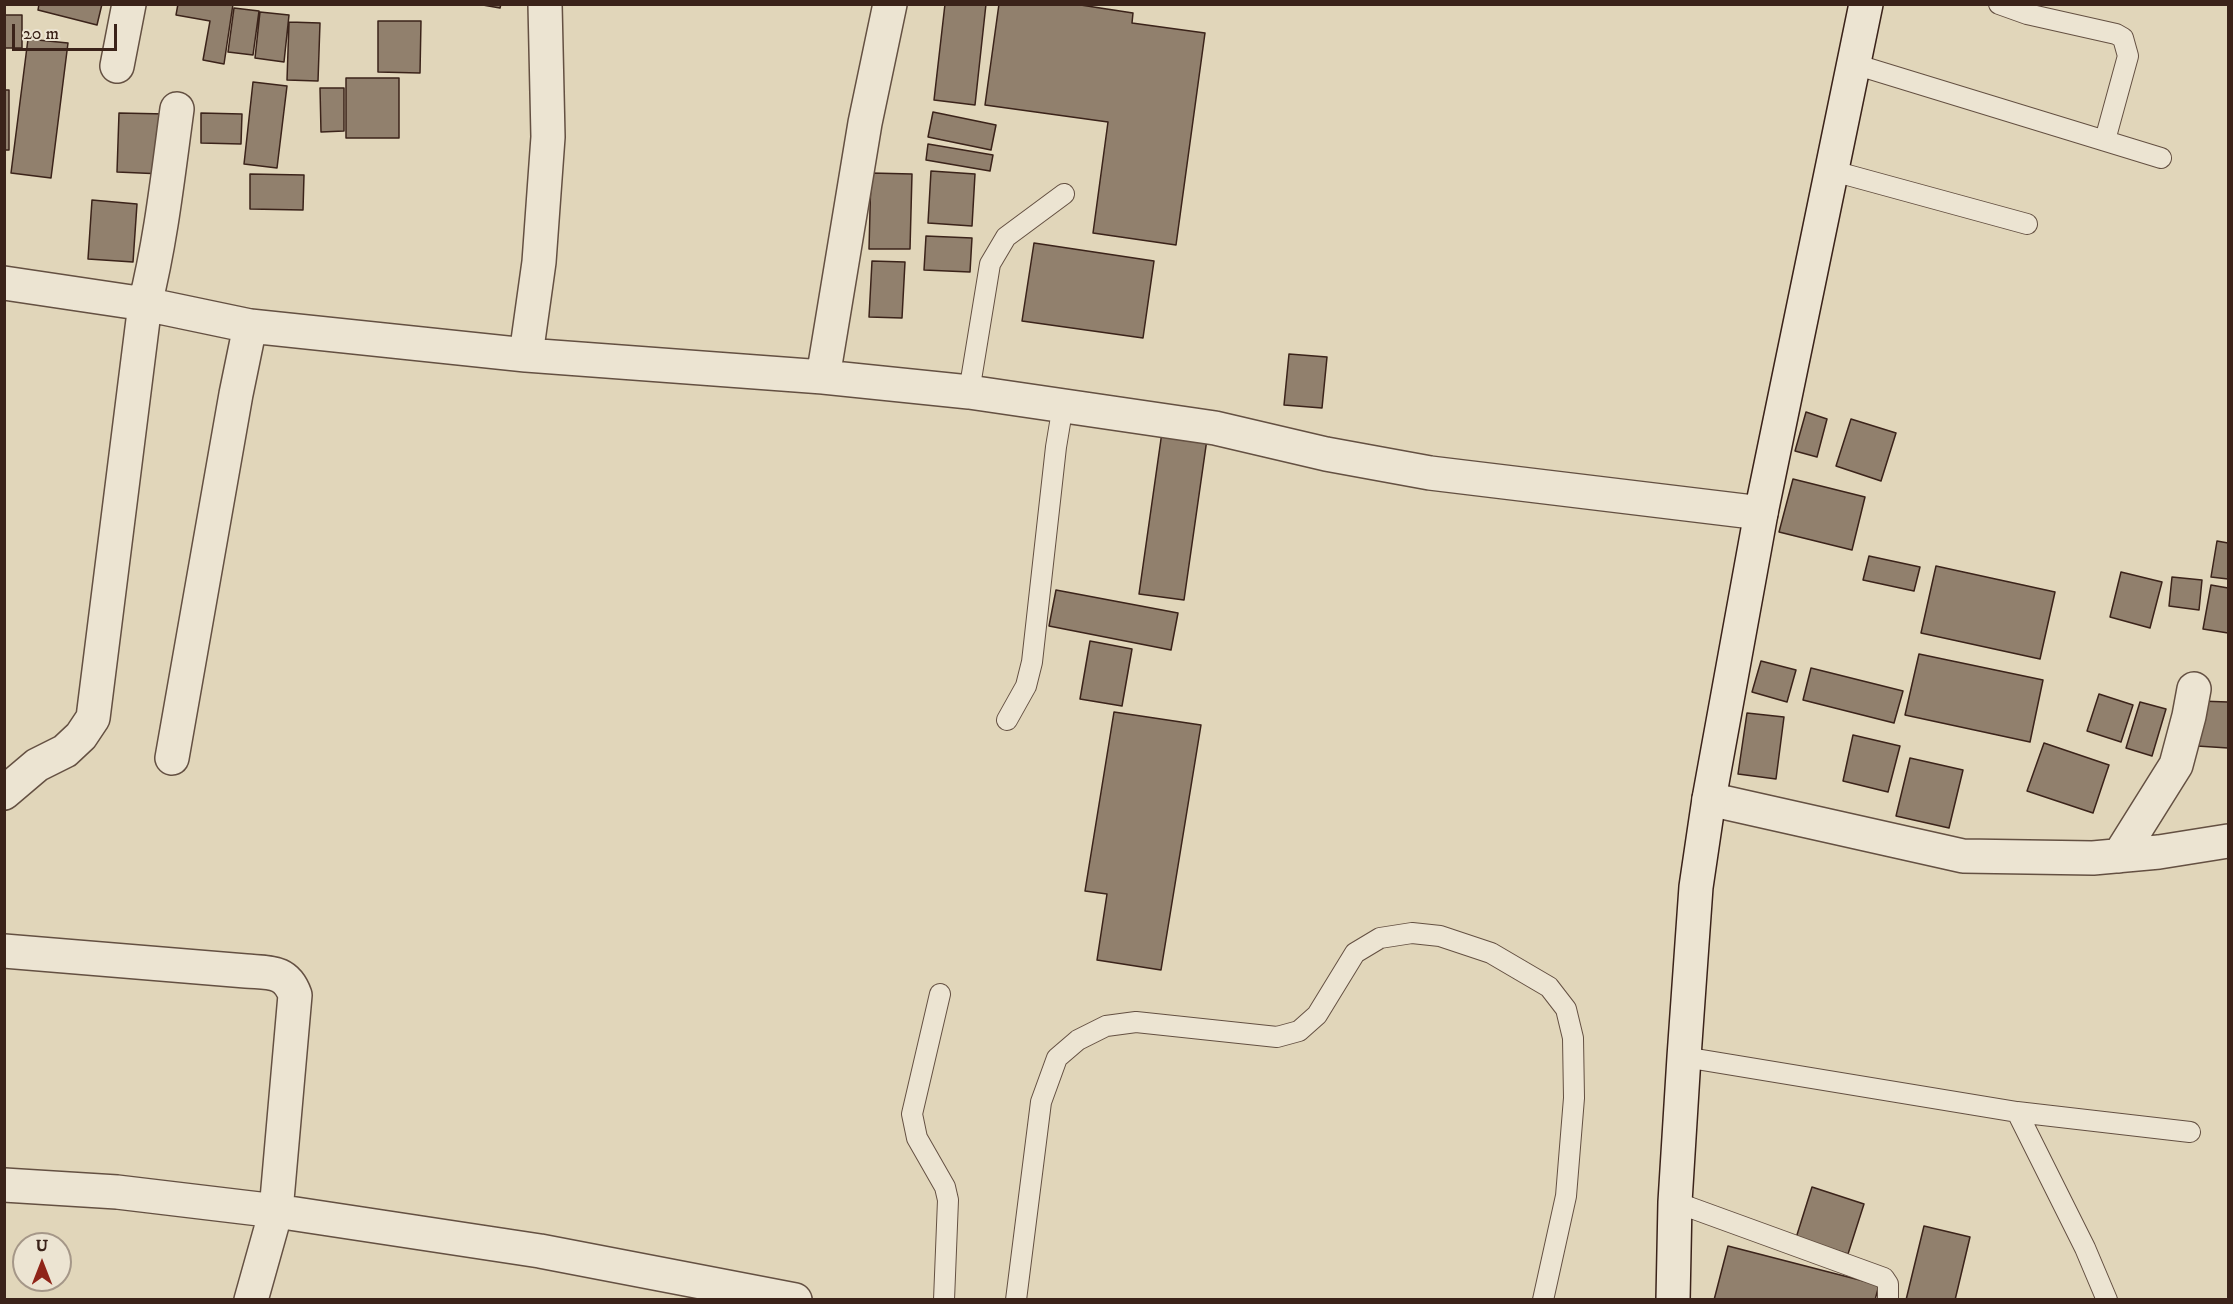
<!DOCTYPE html>
<html>
<head>
<meta charset="utf-8">
<style>
	body { margin:0 }
	#map { position:relative; width:2233px; height:1304px; overflow:hidden; background:#e1d6ba; font-family:"IM FELL DW Pica",serif }
	canvas { display:block }
	.frame { position:absolute; inset:0; border:6px solid #3b231a; pointer-events:none }
	.north { position:absolute; left:12px; top:1232px; width:60px; height:60px; box-sizing:border-box; background:#ece4d2; border:2px solid #a59788; border-radius:50%; rotate:0deg; font-size:16px; font-weight:700; line-height:24px; text-align:center; color:#3b231a }
	.north::after { content:''; display:block; margin:auto; width:21px; height:27px; background:#8f2418; clip-path:polygon(50% 0,100% 100%,50% 72%,0 100%) }
	.scale { position:absolute; left:12px; top:24px; width:105px; height:27px; box-sizing:border-box; border:3px solid #3b231a; border-top:0; padding-left:8px; font-size:18px; line-height:21px; white-space:nowrap; color:#3b231a; -webkit-text-stroke:4px #ece4d2; paint-order:stroke }
</style>
</head>
<body>
<div id="map">
<canvas width="2233" height="1304"></canvas>
<div class="frame"></div>
<div class="north">U</div>
<div class="scale">20 m</div>
</div>
<script>
const ctx = document.querySelector('canvas').getContext('2d');
ctx.lineJoin = 'round';
function fillPath(path, color) { ctx.fillStyle = color; ctx.fill(path, 'evenodd'); }
function trace(path, color, width, dash) { ctx.strokeStyle = color; ctx.lineWidth = width; ctx.lineCap = dash ? 'butt' : 'round'; ctx.setLineDash(dash || []); ctx.stroke(path); }
const building = new Path2D(`
	M39,4H102L97,25L38,10Z
	M178,4H233L224,64L203,60L210,21L176,15Z
	M477,4H501L500,8Z
	M945,4H986L975,105L934,100Z
	M999,4H1074L1133,13L1132,23L1205,33L1176,245L1093,233L1108,122L985,105Z
	M234,8L259,11L253,55L228,52Z
	M260,12L289,15L284,62L255,58Z
	M4,15H22V48H4Z
	M378,21H421L420,73L378,72Z
	M289,22L320,23L318,81L287,80Z
	M28,39L68,43L51,178L11,173Z
	M346,78H399V138H346Z
	M253,82L287,86L277,168L244,164Z
	M320,88H344V131L321,132Z
	M4,90H9V150H4Z
	M933,112L996,125L991,150L928,137Z
	M119,113L166,114L163,174L117,172Z
	M201,113L242,114L241,144L201,143Z
	M928,144L993,155L990,171L926,160Z
	M931,171L975,174L972,226L928,223Z
	M871,173L912,174L910,249H869Z
	M250,174L304,175L303,210L250,209Z
	M92,200L137,204L133,262L88,259Z
	M926,236L972,238L970,272L924,270Z
	M1034,243L1154,261L1143,338L1022,321Z
	M872,261L905,262L902,318L869,317Z
	M1289,354L1327,357L1322,408L1284,405Z
	M1806,412L1827,419L1817,457L1795,451Z
	M1851,419L1896,433L1881,481L1836,466Z
	M1162,432L1207,439L1184,600L1139,594Z
	M1793,479L1865,497L1852,550L1779,532Z
	M2217,541L2228,543V579L2211,577Z
	M1869,556L1920,567L1914,591L1863,580Z
	M1936,566L2055,592L2040,659L1921,633Z
	M2121,572L2162,582L2150,628L2110,617Z
	M2172,577L2202,580L2199,610L2169,606Z
	M2211,585L2228,588V633L2203,629Z
	M1056,590L1178,613L1171,650L1049,626Z
	M1090,641L1132,649L1122,706L1080,699Z
	M1919,654L2043,680L2030,742L1905,715Z
	M1761,661L1796,670L1787,702L1752,692Z
	M1811,668L1903,691L1894,723L1803,700Z
	M2099,694L2133,705L2121,742L2087,731Z
	M2200,701L2228,702V748L2197,746Z
	M2140,702L2166,709L2152,756L2126,748Z
	M1114,712L1201,725L1161,970L1097,960L1107,894L1085,891Z
	M1747,713L1784,717L1776,779L1738,774Z
	M1853,735L1900,746L1888,792L1843,781Z
	M2044,743L2109,765L2093,813L2027,791Z
	M1910,758L1963,770L1949,828L1896,816Z
	M1812,1187L1864,1204L1848,1254L1796,1238Z
	M1924,1226L1970,1237L1955,1300H1906Z
	M1728,1246L1879,1285L1875,1300H1714Z`);
fillPath(building, '#91806d');
trace(building, '#3b231a', 1.5);
const lane = new Path2D(`
	M1999,4L2027,14L2116,34L2123,38L2128,56L2105,140
	M1854,64L2161,158
	M1833,171L2027,224
	M969,392L990,264L1006,237L1064,194
	M1007,720L1026,686L1032,662L1056,447L1063,405
	M940,994L912,1114L917,1138L945,1187L948,1200L944,1300
	M1684,1057L2017,1112L2190,1132
	M2017,1112L2085,1248L2107,1300
	M1675,1202L1884,1278L1888,1284V1300
	M1016,1300L1041,1102L1057,1058L1078,1040L1106,1026L1136,1022L1277,1037L1299,1031L1317,1015L1355,953L1380,938L1412,933L1440,936L1491,953L1549,987L1566,1009L1573,1038L1574,1098L1566,1196L1543,1300`);
const street = new Path2D(`
	M117,66L129,4
	M4,283L145,304L250,326L526,355L823,377L969,392L1215,428L1326,454L1430,473L1761,513
	M526,355L539,262L548,137L545,4
	M823,377L865,123L890,4
	M172,758L236,394L250,326
	M4,793L37,765L65,751L81,736L93,718L145,304C161,240 168,175 177,109
	M1709,799L1963,856L2093,858L2159,852L2228,841
	M2119,856L2176,765L2189,716L2194,689
	M4,951L246,971C270,973 286,970 295,995L276,1211L251,1300
	M4,1185L117,1192L276,1211L540,1251L795,1300`);
const secondary = new Path2D(`
	M1673,1300L1675,1202L1684,1057L1696,887L1709,799L1761,513L1866,4`);
trace(lane, '#645042', 22);
trace(street, '#645042', 36);
trace(secondary, '#3b231a', 36);
trace(lane, '#ece4d2', 20);
trace(street, '#ece4d2', 33);
trace(secondary, '#ece4d2', 33);
</script>
</body>
</html>
